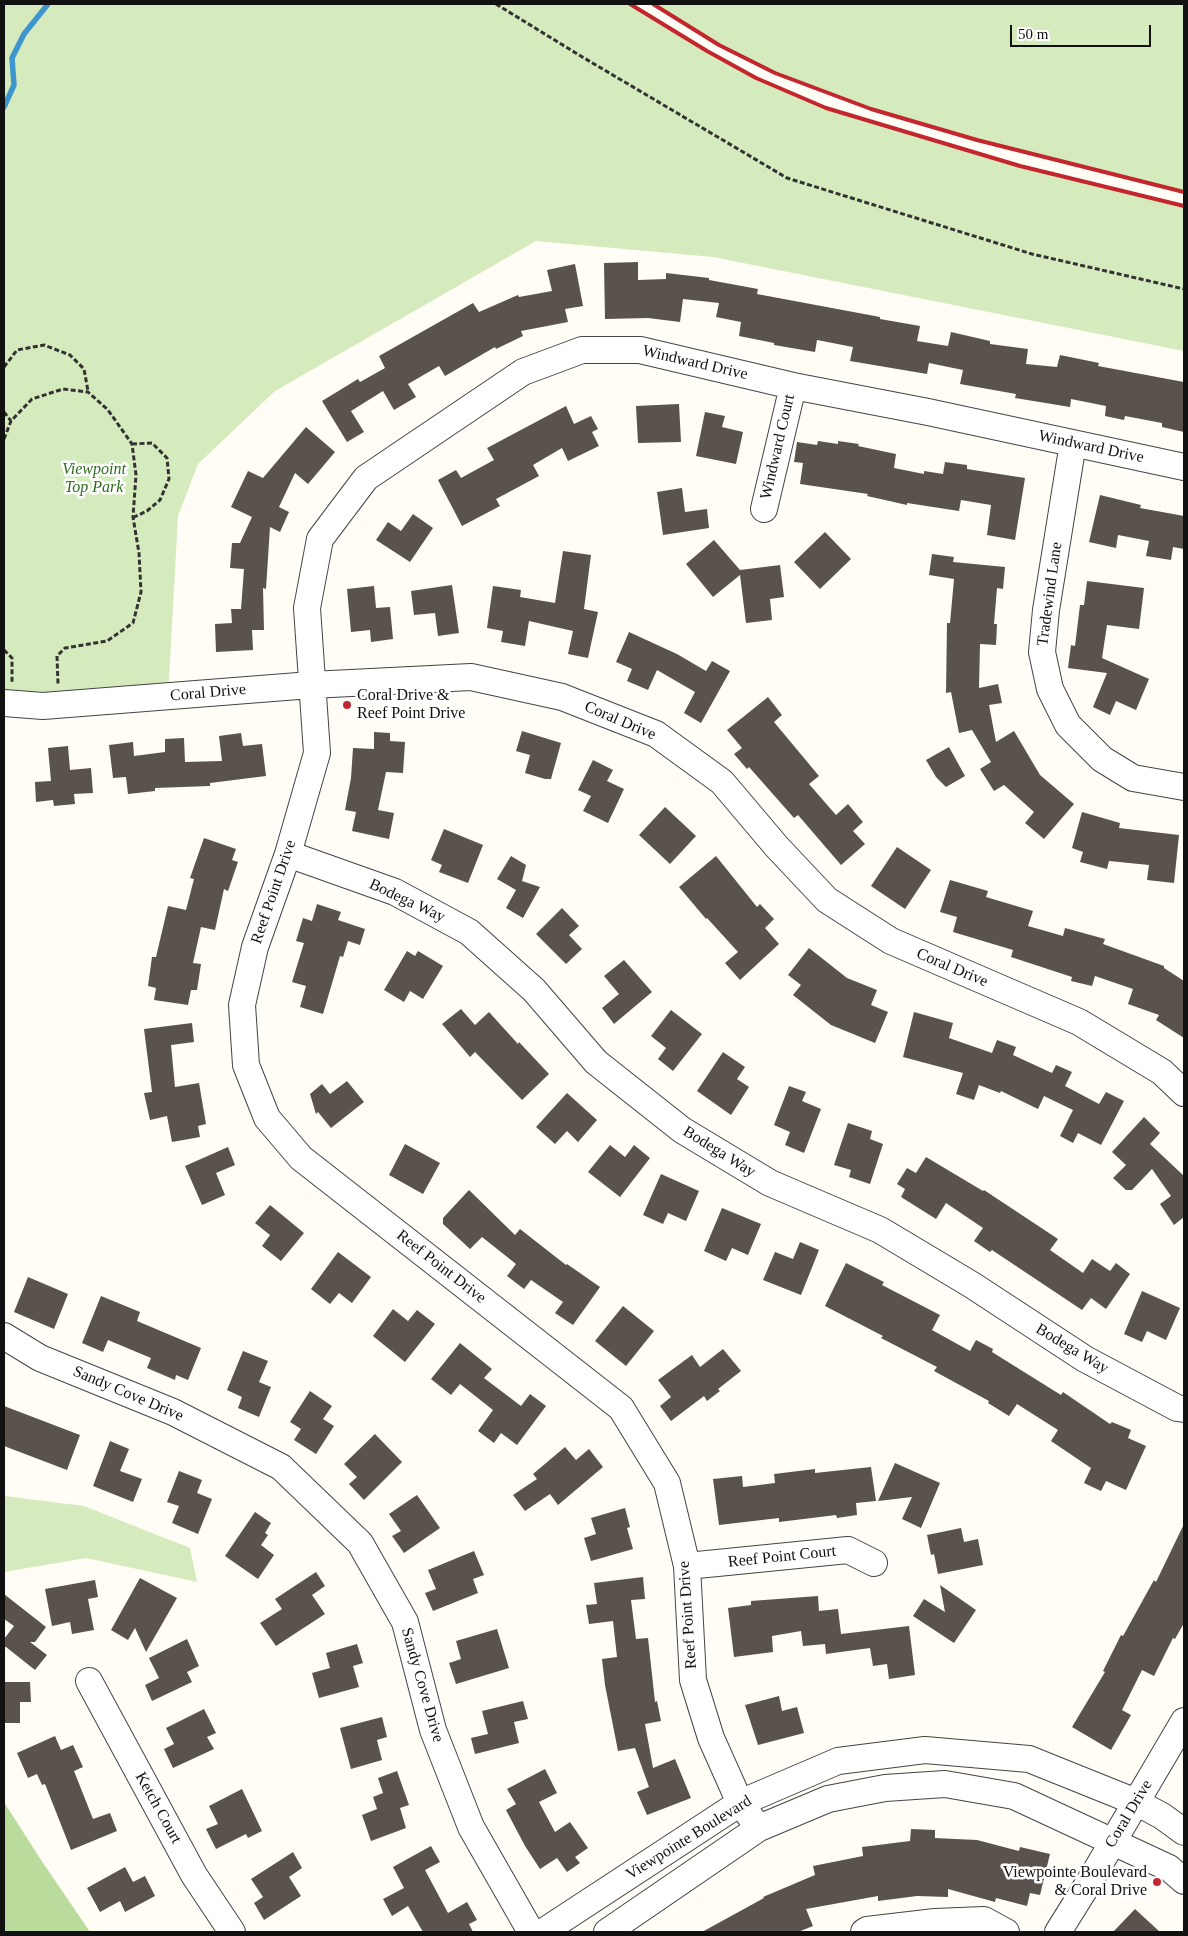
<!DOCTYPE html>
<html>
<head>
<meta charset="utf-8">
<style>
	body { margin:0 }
	#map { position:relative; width:1188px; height:1936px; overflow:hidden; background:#fffdf5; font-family:Georgia,serif }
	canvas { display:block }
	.frame { position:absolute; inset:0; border:5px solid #111; pointer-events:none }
	.scale { position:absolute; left:1010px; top:25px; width:141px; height:22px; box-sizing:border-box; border:2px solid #111; border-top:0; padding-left:6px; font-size:15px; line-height:18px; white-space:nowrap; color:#111; -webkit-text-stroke:4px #fff; paint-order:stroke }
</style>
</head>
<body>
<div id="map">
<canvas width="1188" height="1936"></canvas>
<div class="frame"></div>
<div class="scale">50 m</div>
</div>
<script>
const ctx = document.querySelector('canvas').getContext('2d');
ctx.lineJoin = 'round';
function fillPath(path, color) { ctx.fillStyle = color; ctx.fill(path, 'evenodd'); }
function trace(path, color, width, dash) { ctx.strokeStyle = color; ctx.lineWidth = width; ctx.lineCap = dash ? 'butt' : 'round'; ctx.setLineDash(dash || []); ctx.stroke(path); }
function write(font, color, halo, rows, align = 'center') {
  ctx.font = font + ' Georgia,serif'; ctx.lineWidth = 5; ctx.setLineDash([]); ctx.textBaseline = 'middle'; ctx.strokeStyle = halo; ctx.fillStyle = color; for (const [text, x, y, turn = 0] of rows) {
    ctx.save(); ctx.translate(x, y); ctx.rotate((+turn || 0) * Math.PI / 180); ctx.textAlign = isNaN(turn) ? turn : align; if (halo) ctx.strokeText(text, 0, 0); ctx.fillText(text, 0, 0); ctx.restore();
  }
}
fillPath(new Path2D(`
	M4,4H630L707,51L756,78L826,108L1020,166L1184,206V351L713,257L536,241L275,391L198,464L178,516L168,696L4,703Z
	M653,4H1184V192L977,140L871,109L775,73L719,45Z
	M4,1496L84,1506L190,1548L197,1582L86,1558L4,1572Z`), '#d5ebbd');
fillPath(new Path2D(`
	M4,1802L39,1857L90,1932H4Z`), '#b9dc9c');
trace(new Path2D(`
	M4,107L14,85L12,58L24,34L48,4`), '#3f96cf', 5.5);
fillPath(new Path2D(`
	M638,262V280L666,279V273L709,278V280L758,289L757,294L880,317V319L920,326L917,341L948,346L951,332L990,341V344L1028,349L1026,364L1057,367L1060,355L1099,363L1098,366L1184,382V432L1162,427V423L1125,416L1124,420L1105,416L1106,406L1071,399L1070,407L1015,398L1016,394L960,384L963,370L929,363L927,374L850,361L853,347L817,340L815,352L774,345V343L739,336L741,322L716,317L719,303L683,299L680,322L648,318L605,319L604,263Z
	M575,264L583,306L565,309L568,322L521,331L523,336L496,349L495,347L445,376L439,366L408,384L416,397L394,410L383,391L351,411L364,432L347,442L322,401L358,379L360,382L385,368L379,356L473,303L479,312L518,295L519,297L552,291L547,270Z
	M679,404L681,442L638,443L636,406Z
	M566,406L574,424L591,416L598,429L592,432L599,446L568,461L562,448L533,465L539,476L496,499L500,506L462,526L438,480L456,470L461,478L494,460L487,448Z
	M705,412L725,416L722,427L743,432L736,464L696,456Z
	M306,427L335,452L308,484L295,473L279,507L289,512L280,532L270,527L266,589L263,588L264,630H252L253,650L216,652L215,624L232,623L231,609H241L244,569L230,568L232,543H240L252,517L231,507L248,471L263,478Z
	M818,441L838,444V441L859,444L858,446L896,454L894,468L924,474V471L943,474L945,462L967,465V469L1025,478L1015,540L987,535L991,505L961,500L959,511L907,503V505L867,496L868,494L800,484L803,463L794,462L797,442L817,445Z
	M682,488L685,512L707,509L709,528L663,535L657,492Z
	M1100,495L1141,505L1140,508L1184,516V549L1173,547L1171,560L1146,556L1149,541L1118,535L1116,548L1089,542Z
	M413,514L433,528L410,562L376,540L388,522L401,531Z
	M825,532L851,559L820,589L794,562Z
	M714,540L740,570L780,565L784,597L770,599L772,620L746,623L740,575L713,597L686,564Z
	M563,551L591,555L584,609L598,612L588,658L568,654L573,631L529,621L525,646L501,642L503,631L487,628L493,586L521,590L520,597L555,603Z
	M932,554L954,557L953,562L1005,567L1003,589L997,588L994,624H997L996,645L980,644L979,688L998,684L1002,703L989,705L996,742L1014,731L1040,775L1074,804L1044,839L1025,823L1034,812L1004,785L994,791L980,769L991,762L972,730L959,733L951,692L946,693L947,623H950L954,579L929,575Z
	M1087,581L1144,588L1139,629L1107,625L1102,658L1149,679L1136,710L1116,701L1110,715L1093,707L1107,673L1068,668L1071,645L1075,646L1080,605H1084Z
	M452,585L459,633L438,636L435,613L414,615L411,591Z
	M374,586L376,608L390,607L393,639L371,642L370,630L351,632L347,589Z
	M629,632L677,654L706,671L712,661L730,671L701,723L684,713L695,692L657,670L648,690L627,681L632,669L616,662Z
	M768,697L782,715L774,722L819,776L809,784L836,815L848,804L863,822L853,831L865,844L841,865L798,815L794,818L749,767L747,769L734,754L742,748L727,730Z
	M522,731L561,743L551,779H545L525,773L530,755L516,751Z
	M374,732L390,733V741L405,742L403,773L386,772L378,810L394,813L389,839L352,831L356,812L345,810L351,778L353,748L374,749Z
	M241,733L243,746L262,744L266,776L210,783V786L155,788V791L128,794L126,777L113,778L109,745L133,742L134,756L165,752V739L184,738L185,762L222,761L219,736Z
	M68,746L70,770L91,768L93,793L74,794L75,804L54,806L53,800L36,802L35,782L51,781L48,748Z
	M949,747L965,776L946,787L936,777L926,760Z
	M593,760L613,770L607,781L624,789L608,823L583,811L591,796L578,790Z
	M665,807L696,836L670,864L639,835Z
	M1082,812L1120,823L1119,828L1179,835L1174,883L1147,880L1149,865L1109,861L1107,869L1080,862L1083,852L1072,848Z
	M444,829L483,845L468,883L439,872L442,865L431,860Z
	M204,838L236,849L232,860L238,862L228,891L224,889L215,930L201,927L193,963L201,964L197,990H191L188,1005L154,1000L156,988L148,986L152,957H156L168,906L186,910L194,879L190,878Z
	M897,847L931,870L905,909L871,886Z
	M511,856L526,865L522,881L540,887L523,918L506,908L516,890L497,879Z
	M716,856L757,907L760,904L774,919L765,928L779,944L740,980L725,963L738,952L707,918L706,919L679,887Z
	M950,880L988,891L986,897L1033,911L1028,926L1063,936L1065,928L1105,939L1103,944L1164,966V968L1184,981V1038L1156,1020L1159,1015L1128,1004L1133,989L1095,976L1092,986L1071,981L1072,977L1011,957L1013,950L953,932L957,917L940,912Z
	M317,904L341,912L338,920L365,929L360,945L348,941L343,957L340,956L323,1014L300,1007L306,986L292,982L304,943L296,941L303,918L312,921Z
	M562,908L579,926L569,935L582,949L566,964L536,934Z
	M809,948L847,978L877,990L871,1005L888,1012L875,1043L831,1025L793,995L801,985L788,975Z
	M407,951L415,956L418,951L443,966L423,999L410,991L404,1002L384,990Z
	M624,960L652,992L614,1024L602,1008L619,994L604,976Z
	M461,1009L475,1025L489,1012L518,1044L519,1042L549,1074L522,1100L475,1052L470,1057L442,1024Z
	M671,1010L702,1034L673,1071L658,1059L666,1048L651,1036Z
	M914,1012L953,1023L949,1038L992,1053L997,1040L1016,1047L1013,1055L1052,1073L1056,1065L1072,1072L1065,1086L1099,1104L1106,1092L1124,1101L1101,1145L1078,1133L1073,1143L1060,1136L1073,1110L1044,1096L1038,1109L1001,1091L1000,1093L979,1085L974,1100L956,1094L963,1073L903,1057Z
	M192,1023L194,1042L171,1045L175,1087L199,1083L206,1124L198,1126L200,1137L172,1142L167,1116L150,1120L144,1093L152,1092L144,1029Z
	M723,1052L745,1067L737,1079L749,1087L731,1115L697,1091Z
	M347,1081L364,1102L331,1128L318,1112L316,1114L310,1094L322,1084L330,1094Z
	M789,1086L806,1092L802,1101L821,1109L804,1153L785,1145L790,1132L774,1125Z
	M567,1093L597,1120L578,1142L567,1131L555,1144L536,1127Z
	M1144,1117L1160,1133L1150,1144L1184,1176V1217L1174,1225L1160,1204L1171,1196L1152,1169L1132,1190H1126L1113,1178L1126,1165L1112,1152Z
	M848,1123L872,1131L870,1139L883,1144L870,1184L849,1177L851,1170L834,1165Z
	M405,1144L440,1163L423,1194L389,1175Z
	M610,1145L625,1157L634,1145L650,1158L620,1197L588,1172Z
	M228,1147L235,1165L216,1173L225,1195L202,1205L185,1166Z
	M926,1157L983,1191L984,1190L1058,1239L1050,1250L1083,1273L1092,1259L1110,1271L1116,1263L1130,1274L1106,1309L1091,1298L1082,1310L992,1250L990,1252L974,1241L983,1228L946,1203L936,1219L901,1197L905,1189L897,1184L907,1168L916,1173Z
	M661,1174L699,1191L686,1221L668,1213L663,1224L643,1215Z
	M469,1190L515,1235L520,1229L566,1265L567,1264L600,1287L573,1325L555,1313L563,1302L531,1280L524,1289L507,1276L516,1264L482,1237L470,1249L443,1224V1218Z
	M270,1205L304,1233L281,1261L262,1246L270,1235L255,1223Z
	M722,1208L761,1224L748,1255L732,1248L726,1261L704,1251Z
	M800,1242L819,1250L801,1295L763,1280L775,1252L793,1259Z
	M338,1252L371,1277L352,1303L339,1293L330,1304L311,1289Z
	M846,1263L884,1282L882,1285L940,1315L932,1330L970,1351L976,1340L993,1349L992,1352L1061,1395L1063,1392L1110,1424L1112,1422L1131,1430L1128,1438L1146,1446L1126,1490L1106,1481L1101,1491L1084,1483L1091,1468L1051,1441L1058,1430L1017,1404L1009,1416L988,1403L989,1401L934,1371L937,1367L881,1338L883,1336L825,1306Z
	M28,1277L68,1294L54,1329L14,1312Z
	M1142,1291L1180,1308L1166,1340L1147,1331L1142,1342L1124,1334Z
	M101,1296L140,1312L137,1321L201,1348L188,1380L176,1375L175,1380L147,1368L151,1358L108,1340L103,1352L82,1343Z
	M623,1306L654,1331L626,1366L595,1341Z
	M393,1309L408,1321L417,1310L435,1324L405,1362L373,1336Z
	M460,1343L492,1369L484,1378L521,1406L530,1394L546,1406L517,1445L501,1433L494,1443L478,1431L493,1410L460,1384L451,1395L431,1379Z
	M723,1349L741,1371L718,1389L720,1391L707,1401L704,1396L671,1421L660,1406L671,1397L658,1380L692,1355L700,1367Z
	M243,1351L268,1361L259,1382L271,1387L259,1417L238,1408L242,1397L227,1390Z
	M310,1391L332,1406L323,1419L334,1426L316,1454L294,1440L301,1429L290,1422Z
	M4,1406L80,1435L67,1470L4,1446Z
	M375,1434L402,1462L364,1500L349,1484L357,1477L344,1464Z
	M110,1441L129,1449L120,1471L142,1479L133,1502L93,1486Z
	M565,1447L576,1460L589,1449L603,1467L558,1505L550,1494L525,1511L513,1495L537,1479L533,1474Z
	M895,1463L940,1483L921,1528L902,1519L912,1497L878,1501Z
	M871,1467L876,1501L856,1503L857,1515L837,1518L836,1515L779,1522V1518L719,1525L713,1479L742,1476L743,1487L775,1483L774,1474L815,1469V1473Z
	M179,1471L202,1480L197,1493L212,1499L198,1534L172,1523L179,1506L167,1502Z
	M417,1495L440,1528L404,1553L392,1536L401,1531L389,1514Z
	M625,1508L630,1527L627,1528L633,1549L591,1561L584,1538L596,1534L591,1518Z
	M255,1512L271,1523L265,1533L268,1535L261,1545L274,1555L258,1579L225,1556Z
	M1184,1524V1623L1175,1639L1173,1638L1154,1676L1142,1670L1122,1710L1131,1715L1111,1750L1072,1727L1105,1672L1103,1671L1121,1635L1123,1636L1154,1580L1156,1582Z
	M961,1528L964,1542L978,1539L983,1565L938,1574L934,1554L931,1555L927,1535Z
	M474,1551L484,1575L473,1579L478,1593L433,1611L425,1593L436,1589L428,1570Z
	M316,1572L325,1586L312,1595L325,1614L276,1646L260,1623L282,1609L275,1599Z
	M643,1577L645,1599L631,1600L636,1639L648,1638L655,1702L657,1701L661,1721L645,1724L653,1768L675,1759L691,1798L647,1815L637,1792L649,1787L635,1748L618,1751L605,1685L602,1659L617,1657L613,1621L589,1624L586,1605L597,1604L594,1583Z
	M140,1578L177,1598L146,1652L135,1628L128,1640L111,1630Z
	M95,1580L98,1597L88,1599L94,1630L72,1634L70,1622L52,1626L45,1589Z
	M940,1585L976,1610L954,1643L913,1616L924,1599L945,1612Z
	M4,1594L46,1627L35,1642H30L47,1655L35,1670L6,1647H4V1639L14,1626L4,1619Z
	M818,1596L819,1611L838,1609L841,1634L909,1626L915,1675L889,1679L887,1664L873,1666L870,1648L826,1654L825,1644L803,1646L801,1631L772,1636L773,1652L734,1657L728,1608L751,1605V1601Z
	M497,1629L509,1668L456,1684L449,1663L461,1659L456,1641Z
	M187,1639L199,1666L187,1672L192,1682L152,1701L145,1685L159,1678L149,1658Z
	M357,1644L363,1663L353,1666L359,1687L319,1698L312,1673L330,1668L326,1653Z
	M4,1682H30L31,1702H20V1723H4Z
	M779,1696L782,1711L797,1707L804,1733L758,1745L745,1705Z
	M523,1701L528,1719L514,1722L519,1743L475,1754L471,1738L488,1734L482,1711Z
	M204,1709L216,1733L207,1737L214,1749L173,1768L164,1749L174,1744L166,1728Z
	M382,1717L387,1737L377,1740L382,1760L351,1769L340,1728Z
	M55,1736L61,1750L73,1745L83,1767L74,1771L93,1819L110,1813L117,1831L71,1850L45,1784L42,1785L37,1774L28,1778L17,1753Z
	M545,1769L557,1793L539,1802L555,1832L570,1822L588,1848L575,1857L580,1863L567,1872L557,1858L540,1869L525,1846L506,1810L516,1804L507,1789Z
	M397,1771L409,1805L400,1808L406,1828L371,1841L362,1815L377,1809L373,1797L383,1793L378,1778Z
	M242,1789L262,1831L248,1838L246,1834L216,1849L206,1829L218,1824L209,1806Z
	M911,1829L935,1830V1838L977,1840L1019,1851L1020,1847L1050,1854L1040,1895L1030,1893L1027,1906L996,1898L995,1902L948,1889V1897L917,1896L878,1901V1896L806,1909L813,1926L798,1932H702L764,1898L763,1897L815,1875L813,1866L863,1856L862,1847L910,1841Z
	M431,1846L440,1862L425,1870L448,1913L467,1902L477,1920L469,1924L473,1932H423L408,1906L392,1916L383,1899L404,1888L393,1867Z
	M293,1852L302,1868L289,1877L301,1896L264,1920L254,1903L263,1897L251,1879Z
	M125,1867L133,1882L145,1876L155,1896L125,1912L120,1901L100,1912L87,1888Z
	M1135,1909L1160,1932H1113Z`), '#5a524d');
const minor = new Path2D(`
	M1073,443L1046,610L1042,652L1050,689L1068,725L1102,759L1133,778L1184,787
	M764,509L793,386
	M4,703L43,706L311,685L471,677L562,697L656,734L722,782L777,847L827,900L891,941L1079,1022L1162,1072L1184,1093
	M288,854L395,892L469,932L534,990L596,1062L682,1130L770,1183L880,1230L972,1285L1085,1359L1177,1408L1184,1409
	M4,1336L40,1358L173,1412L281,1467L360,1543L405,1622L433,1730L471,1827L531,1932
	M687,1566L848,1550L874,1563
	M89,1681L194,1875L232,1932
	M759,1828L740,1803L711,1738L693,1680L687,1566L667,1483L621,1408L301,1158L267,1118L246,1065L242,1005L255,947L288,854L317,753L307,608L320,539L366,478L523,372L582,350H640L793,386L928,412L1184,467
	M543,1932L740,1803L838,1761L925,1750L1029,1759L1136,1802L1162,1816L1184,1832
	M607,1932L759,1828L828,1799L885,1788L945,1784L1014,1796L1169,1868L1184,1881
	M864,1932L867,1930L935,1922L984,1920L1006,1932
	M1058,1932L1091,1879L1184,1721`);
trace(minor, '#444', 28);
trace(new Path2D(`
	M496,4L579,55L787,178L1032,254L1184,289
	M4,367L17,350L44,345L70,355L84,369L88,391
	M4,412L11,421
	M4,439L11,421L32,399L63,389L88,392L108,410L132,444L136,475L133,517L139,553L141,592L133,623L107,641L65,648L57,656L58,684
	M132,444L152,443L167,458L169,479L160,500L147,511L134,517
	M4,650L12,658V683`), '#333', 3, [5, 2.5]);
trace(minor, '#fff', 26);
trace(new Path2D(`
	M630,4L707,51L756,78L826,108L1020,166L1184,206
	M653,4L719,45L775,73L871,109L977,140L1184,192`), '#c4262e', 4);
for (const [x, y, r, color] of [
	[347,705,5,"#c4262e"],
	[1157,1882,5,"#c4262e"]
]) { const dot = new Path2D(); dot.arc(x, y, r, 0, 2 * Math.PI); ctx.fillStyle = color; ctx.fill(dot); trace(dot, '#fff', 2); }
write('16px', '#111', '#fff', [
	["Windward Drive",695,363,13],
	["Windward Court",778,447,-77],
	["Windward Drive",1091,447,12],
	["Tradewind Lane",1050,594,-82],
	["Coral Drive",208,693,-5],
	["Coral Drive",620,721,23],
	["Reef Point Drive",274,892,-71],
	["Bodega Way",407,901,25],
	["Coral Drive",952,968,23],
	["Bodega Way",719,1152,32],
	["Reef Point Drive",441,1267,38],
	["Bodega Way",1072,1349,31],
	["Sandy Cove Drive",128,1394,23],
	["Reef Point Court",782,1557,-6],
	["Reef Point Drive",688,1615,-94],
	["Sandy Cove Drive",422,1685,74],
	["Ketch Court",158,1808,61],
	["Coral Drive",1129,1814,-59],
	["Viewpointe Boulevard",689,1838,-32]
]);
write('italic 16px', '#2f6b1f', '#fff', [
	["Viewpoint",94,470],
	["Top Park",94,488]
]);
write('16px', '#111', '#fff', [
	["Coral Drive &",357,696],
	["Reef Point Drive",357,714],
	["Viewpointe Boulevard",1147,1873,"right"],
	["& Coral Drive",1147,1891,"right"]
], 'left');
</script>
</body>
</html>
